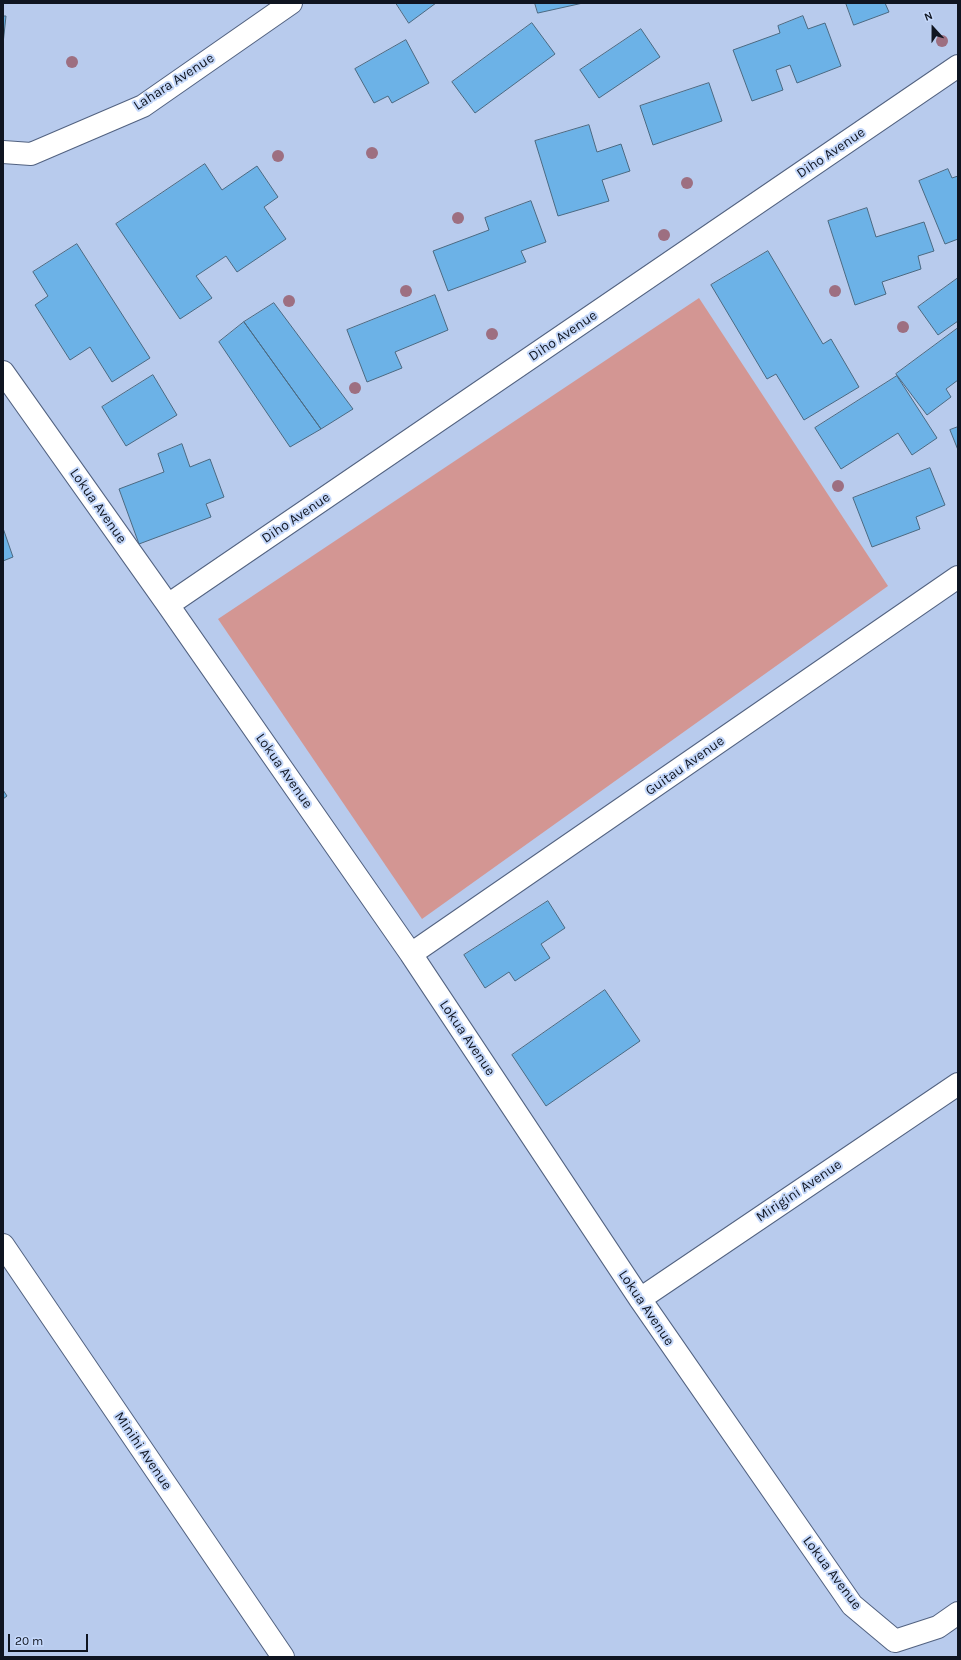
<!DOCTYPE html>
<html>
<head>
<meta charset="utf-8">
<style>
	body { margin:0 }
	#map { position:relative; width:961px; height:1660px; overflow:hidden; background:#b8cbed; font-family:Karla,sans-serif }
	canvas { display:block }
	.frame { position:absolute; inset:0; border:4px solid #0f1521; pointer-events:none }
	.north { position:absolute; left:913px; top:8px; width:40px; height:40px; -webkit-text-stroke:3px #c5d8fa; paint-order:stroke; rotate:339deg; font-size:11px; font-weight:700; line-height:16px; text-align:center; color:#0f1521 }
	.north::after { content:''; display:block; margin:auto; width:14px; height:18px; background:#0f1521; clip-path:polygon(50% 0,100% 100%,50% 72%,0 100%) }
	.scale { position:absolute; left:8px; top:1634px; width:80px; height:18px; box-sizing:border-box; border:2px solid #0f1521; border-top:0; padding-left:5px; font-size:12px; line-height:14px; white-space:nowrap; color:#0f1521; -webkit-text-stroke:3px #c5d8fa; paint-order:stroke }
</style>
</head>
<body>
<div id="map">
<canvas width="961" height="1660"></canvas>
<div class="frame"></div>
<div class="north">N</div>
<div class="scale">20 m</div>
</div>
<script>
const ctx = document.querySelector('canvas').getContext('2d');
ctx.lineJoin = 'round';
function fillPath(path, color) { ctx.fillStyle = color; ctx.fill(path, 'evenodd'); }
function trace(path, color, width, dash) { ctx.strokeStyle = color; ctx.lineWidth = width; ctx.lineCap = dash ? 'butt' : 'round'; ctx.setLineDash(dash || []); ctx.stroke(path); }
function write(font, color, halo, rows, align = 'center') {
  ctx.font = font + ' Karla,sans-serif'; ctx.lineWidth = 4; ctx.setLineDash([]); ctx.textBaseline = 'middle'; ctx.strokeStyle = halo; ctx.fillStyle = color; for (const [text, x, y, turn = 0] of rows) {
    ctx.save(); ctx.translate(x, y); ctx.rotate((+turn || 0) * Math.PI / 180); ctx.textAlign = isNaN(turn) ? turn : align; if (halo) ctx.strokeText(text, 0, 0); ctx.fillText(text, 0, 0); ctx.restore();
  }
}
fillPath(new Path2D(`
	M699,298L888,586L422,919L218,619Z`), '#d39693');
const building = new Path2D(`
	M396,3H436L409,23Z
	M535,3H583L538,13Z
	M846,3H885L889,12L854,25Z
	M3,16H6L3,44Z
	M803,16L808,29L825,23L841,66L797,83L790,65L776,70L783,90L752,101L733,50L780,33L778,26Z
	M532,23L555,54L475,113L452,82Z
	M641,29L660,57L599,98L580,70Z
	M406,40L429,83L392,103L388,96L374,103L355,69Z
	M709,83L722,121L653,145L640,106Z
	M589,125L597,152L621,144L630,171L602,180L609,201L558,216L535,141Z
	M205,164L222,190L257,166L278,197L264,207L286,239L237,272L226,256L196,276L212,298L180,319L116,224Z
	M948,169L952,178L958,176V239L945,244L919,181Z
	M531,201L546,242L521,251L526,262L448,291L433,251L489,230L485,218Z
	M867,208L876,237L924,222L934,251L918,256L921,269L882,282L886,294L855,305L828,221Z
	M77,244L150,358L112,382L90,347L70,360L35,305L48,296L33,272Z
	M768,251L823,344L831,339L859,387L804,420L776,374L767,379L711,285Z
	M958,278V321L938,335L918,307Z
	M435,295L448,330L395,352L402,368L367,382L347,330Z
	M274,303L353,409L321,429L244,322Z
	M244,322L321,429L290,447L219,342Z
	M958,328V380L946,389L951,397L927,415L896,374Z
	M153,375L177,415L126,446L102,407Z
	M897,376L937,438L912,455L898,433L841,469L815,428Z
	M958,427V450L950,430Z
	M182,444L190,467L210,459L224,497L206,504L211,517L139,544L119,489L164,472L158,454Z
	M930,468L945,505L916,517L920,529L872,547L853,498Z
	M3,528L13,557L3,561Z
	M3,790L7,796L3,799Z
	M548,901L565,928L541,944L550,958L515,981L509,972L485,988L464,955Z
	M605,990L640,1041L546,1106L512,1055Z`);
fillPath(building, '#6cb2e7');
trace(building, '#4b6981', 1);
const street = new Path2D(`
	M3,152L31,154L143,106L291,3
	M3,372L168,605L411,954L640,1299L852,1605L895,1641L938,1627L958,1613
	M168,605L958,66
	M411,954L958,577
	M3,1245L283,1657
	M640,1299L958,1084`);
trace(street, '#526280', 24);
trace(street, '#fff', 22);
ctx.fillStyle = '#9d6f81';
for (const [x, y] of [
	[942,41],
	[72,62],
	[372,153],
	[278,156],
	[687,183],
	[458,218],
	[664,235],
	[406,291],
	[835,291],
	[289,301],
	[903,327],
	[492,334],
	[355,388],
	[838,486]
]) { ctx.beginPath(); ctx.arc(x, y, 6, 0, 2 * Math.PI); ctx.fill(); }
write('14px', '#0f1521', '#c5d8fa', [
	["Lahara Avenue",174,82,-33],
	["Diho Avenue",831,153,-34],
	["Diho Avenue",563,336,-34],
	["Lokua Avenue",98,506,55],
	["Diho Avenue",296,518,-34],
	["Guitau Avenue",685,766,-35],
	["Lokua Avenue",284,771,55],
	["Lokua Avenue",467,1038,56],
	["Mirigini Avenue",799,1191,-34],
	["Lokua Avenue",646,1308,56],
	["Minihi Avenue",143,1451,56],
	["Lokua Avenue",832,1573,53]
]);
</script>
</body>
</html>
